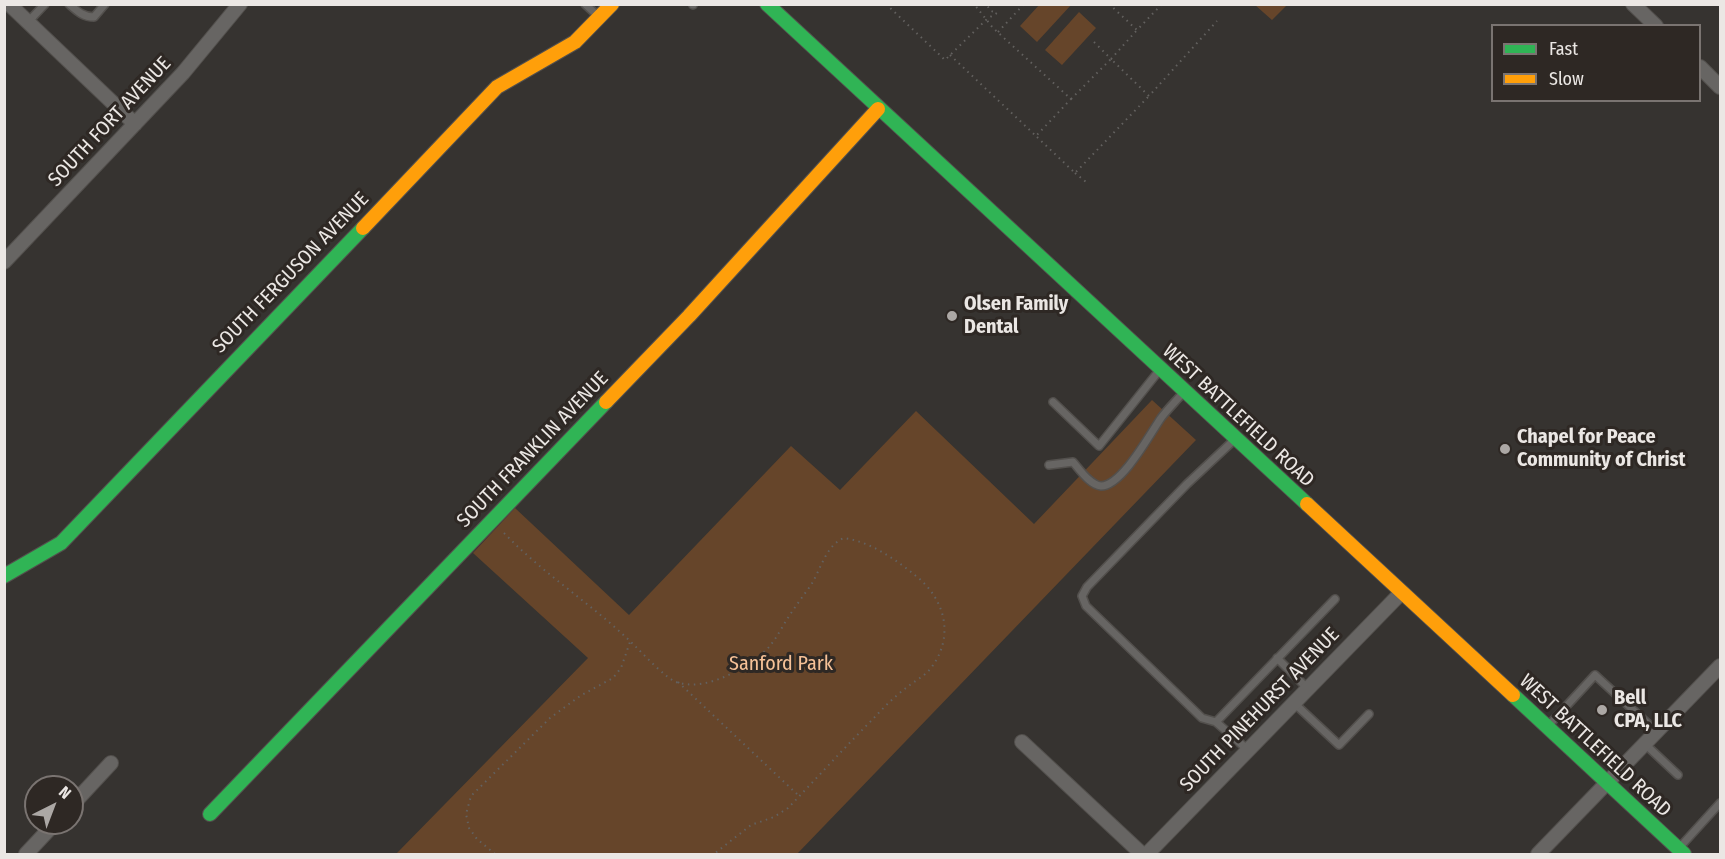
<!DOCTYPE html>
<html>
<head>
<meta charset="utf-8">
<style>
	body { margin:0 }
	#map { position:relative; width:1725px; height:859px; overflow:hidden; background:#363330; font-family:"Fira Sans Condensed",sans-serif }
	canvas { display:block }
	.frame { position:absolute; inset:0; border:6px solid #ebe7e4; pointer-events:none }
	.legend { position:absolute; left:1491px; top:24px; width:210px; height:78px; box-sizing:border-box; background:#2e2824; border:2px solid #7a7471; margin:0; padding:8px 10px; list-style:none; font-size:18px; color:#ebe7e4 }
	.legend li { display:flex; align-items:center; gap:12px; height:30px }
	.legend b { width:30px; border:2px solid #7a7471 }
	.north { position:absolute; left:24px; top:775px; width:60px; height:60px; box-sizing:border-box; background:#2e2824; border:2px solid #7a7471; border-radius:50%; rotate:42deg; font-size:16px; font-weight:700; line-height:24px; text-align:center; color:#ebe7e4 }
	.north::after { content:''; display:block; margin:auto; width:21px; height:27px; background:#aca8a5; clip-path:polygon(50% 0,100% 100%,50% 72%,0 100%) }
</style>
</head>
<body>
<div id="map">
<canvas width="1725" height="859"></canvas>
<div class="frame"></div>
<ul class="legend">
<li><b style="height:8px;background:#30b455"></b>Fast</li>
<li><b style="height:8px;background:#ff9f0a"></b>Slow</li>
</ul>
<div class="north">N</div>
</div>
<script>
const ctx = document.querySelector('canvas').getContext('2d');
ctx.lineJoin = 'round';
function fillPath(path, color) { ctx.fillStyle = color; ctx.fill(path, 'evenodd'); }
function trace(path, color, width, dash) { ctx.strokeStyle = color; ctx.lineWidth = width; ctx.lineCap = dash ? 'butt' : 'round'; ctx.setLineDash(dash || []); ctx.stroke(path); }
function write(font, color, halo, rows, align = 'center') {
  ctx.font = font + ' "Fira Sans Condensed",sans-serif'; ctx.lineWidth = 6; ctx.setLineDash([]); ctx.textBaseline = 'middle'; ctx.strokeStyle = halo; ctx.fillStyle = color; for (const [text, x, y, turn = 0] of rows) {
    ctx.save(); ctx.translate(x, y); ctx.rotate((+turn || 0) * Math.PI / 180); ctx.textAlign = isNaN(turn) ? turn : align; if (halo) ctx.strokeText(text, 0, 0); ctx.fillText(text, 0, 0); ctx.restore();
  }
}
fillPath(new Path2D(`
	M1040,4L1071,5L1037,42L1020,26Z
	M1255,5H1287L1272,20Z
	M1079,12L1096,28L1062,65L1045,50Z
	M1152,400L1196,440L797,854H396L588,658L473,553L515,508L629,615L791,446L840,490L916,411L1034,524Z`), '#66452a');
const lane = new Path2D(`
	M69,4C77,11 83,17 94,17L105,4
	M585,4L598,16
	M693,4V5
	M28,22L45,4
	M1053,402L1099,446L1158,372
	M1233,441L1187,484L1087,587L1082,596L1086,606L1202,718L1216,722L1248,750
	M1049,465L1073,462C1080,470 1090,485 1101,486C1122,486 1150,434 1161,418C1167,410 1175,402 1182,394
	M1277,658L1308,689
	M1294,703L1339,745L1369,714
	M1216,722L1335,599
	M1548,726L1595,675L1657,732
	M1645,744L1678,775
	M1680,847L1720,803`);
const street = new Path2D(`
	M9,4L135,124
	M1633,4L1656,26
	M1700,67L1720,87
	M4,262L183,73L240,4
	M1022,742L1142,854
	M72,805L111,763
	M26,854L55,823
	M1147,854L1401,593
	M1538,854L1720,666`);
const fast = new Path2D(`
	M767,4L1307,504
	M4,576L61,543L363,228
	M1513,695L1684,854
	M210,814L606,402`);
const slow = new Path2D(`
	M363,228L497,87L575,42L612,4
	M606,402L689,316L878,109
	M1307,504L1513,695`);
trace(lane, '#53504d', 10);
trace(street, '#53504d', 16);
trace(fast, '#53504d', 16);
trace(slow, '#53504d', 16);
trace(new Path2D(`
	M886,4L945,60L987,19L997,13L991,11L986,4
	M1109,4L1137,30L1162,4
	M998,32L1024,4
	M1094,42L1111,59L1137,30
	M950,55L1036,136L1071,99L993,28L974,4
	M1071,99L1111,59L1149,96L1217,21
	M1037,137L1075,173L1149,96
	M1075,173L1086,182
	M504,533C545,576 597,607 638,649C647,658 666,678 676,682C705,692 743,670 764,652C772,645 777,636 783,626C791,612 801,599 811,585C821,569 826,545 844,538C871,542 895,559 916,576C945,599 955,636 931,668C924,677 914,681 906,688C894,697 883,708 873,719C844,748 816,779 788,808L774,817L751,825L714,854
	M678,682L798,795
	M495,854L477,839L469,828L466,814L471,796L550,718L580,696L613,678L621,668L630,642`), '#63615f', 2, [1.5, 4.5]);
trace(lane, '#676563', 7);
trace(street, '#676563', 14);
trace(fast, '#30b455', 14);
trace(slow, '#ff9f0a', 14);
for (const [x, y, r, color] of [
	[952,316,6,"#aca8a5"],
	[1505,449,6,"#aca8a5"],
	[1602,710,6,"#aca8a5"]
]) { const dot = new Path2D(); dot.arc(x, y, r, 0, 2 * Math.PI); ctx.fillStyle = color; ctx.fill(dot); trace(dot, '#2e2824', 2); }
write('20px', '#ebe7e4', '#2e2824', [
	["SOUTH FORT AVENUE",110,122,-47],
	["SOUTH FERGUSON AVENUE",291,273,-46],
	["WEST BATTLEFIELD ROAD",1238,416,43],
	["SOUTH FRANKLIN AVENUE",533,450,-46],
	["SOUTH PINEHURST AVENUE",1260,710,-46],
	["WEST BATTLEFIELD ROAD",1595,746,43]
]);
write('bold 20px', '#ebe7e4', '#2e2824', [
	["Olsen Family",964,304],
	["Dental",964,327],
	["Chapel for Peace",1517,437],
	["Community of Christ",1517,460],
	["Bell",1614,698],
	["CPA, LLC",1614,721]
], 'left');
write('20px', '#f6c197', '#2e2824', [
	["Sanford Park",781,664]
]);
</script>
</body>
</html>
